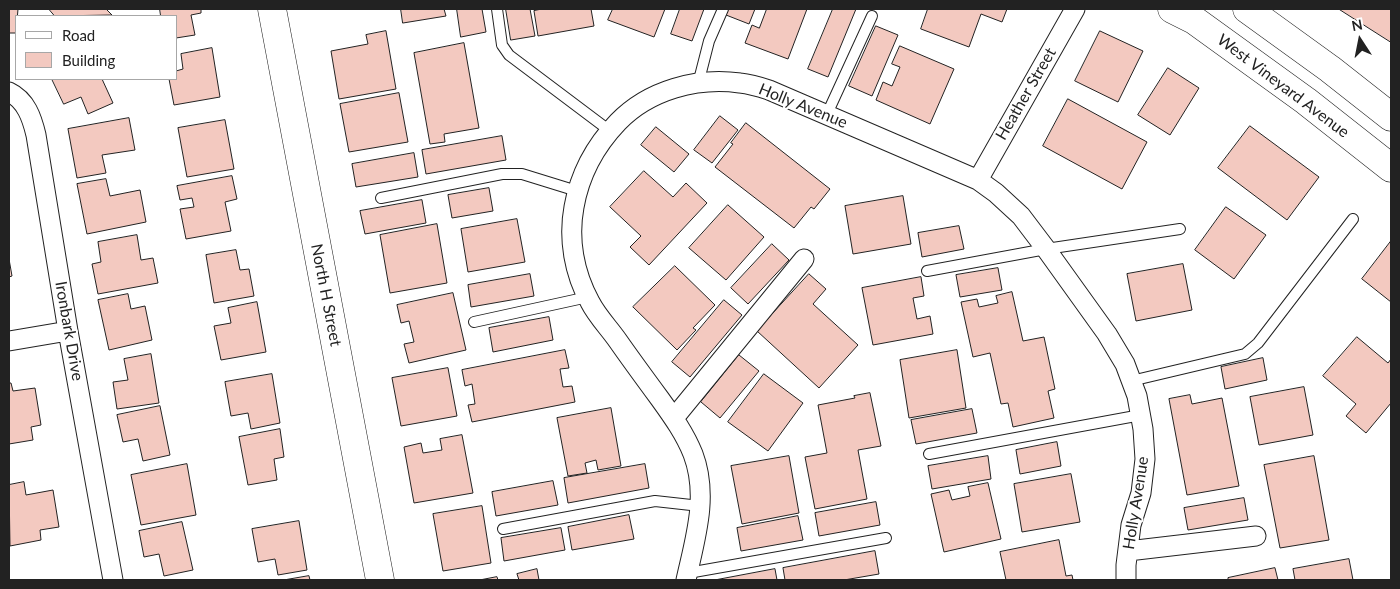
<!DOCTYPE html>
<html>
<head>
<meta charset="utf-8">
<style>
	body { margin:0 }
	#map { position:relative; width:1400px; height:589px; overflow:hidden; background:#fff; font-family:Lato,sans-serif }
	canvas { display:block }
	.frame { position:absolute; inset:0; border:10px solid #222; pointer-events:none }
	.legend { position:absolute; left:15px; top:15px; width:162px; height:65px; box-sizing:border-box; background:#fff; border:1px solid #a7a7a7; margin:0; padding:6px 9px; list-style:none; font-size:15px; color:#222 }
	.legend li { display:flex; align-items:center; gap:10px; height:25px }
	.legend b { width:25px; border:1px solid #a7a7a7 }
	.north { position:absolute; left:1335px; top:15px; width:50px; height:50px; -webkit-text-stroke:4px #fff; paint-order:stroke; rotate:349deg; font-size:14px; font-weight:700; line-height:20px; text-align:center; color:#222 }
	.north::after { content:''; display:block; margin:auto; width:18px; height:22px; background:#222; clip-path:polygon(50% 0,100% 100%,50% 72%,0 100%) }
</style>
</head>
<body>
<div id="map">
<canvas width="1400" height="589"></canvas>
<div class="frame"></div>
<ul class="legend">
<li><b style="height:6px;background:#fff"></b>Road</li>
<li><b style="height:14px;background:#f3c9c0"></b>Building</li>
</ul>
<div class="north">N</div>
</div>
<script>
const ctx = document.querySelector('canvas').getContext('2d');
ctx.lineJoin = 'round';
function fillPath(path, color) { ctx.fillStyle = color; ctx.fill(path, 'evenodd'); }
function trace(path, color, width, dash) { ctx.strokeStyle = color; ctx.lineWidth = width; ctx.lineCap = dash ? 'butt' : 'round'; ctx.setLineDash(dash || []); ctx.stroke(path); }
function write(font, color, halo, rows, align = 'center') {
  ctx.font = font + ' Lato,sans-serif'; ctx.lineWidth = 4; ctx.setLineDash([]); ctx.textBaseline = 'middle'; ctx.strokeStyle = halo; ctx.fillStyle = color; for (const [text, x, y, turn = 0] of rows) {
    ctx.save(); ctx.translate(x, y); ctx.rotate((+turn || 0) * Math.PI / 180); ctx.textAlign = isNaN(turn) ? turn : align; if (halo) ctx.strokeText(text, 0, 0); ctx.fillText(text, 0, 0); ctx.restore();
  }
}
const building = new Path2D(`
	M9,9H18L16,33H9Z
	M49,9H106L112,15L55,16Z
	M160,9H201V13L191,15L195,35L176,38V16H161Z
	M401,9H444L446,16L403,23Z
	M457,9H482L486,32L461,37Z
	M506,9H530L535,36L511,40Z
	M542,9H591L594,26L538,36L534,11Z
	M613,9H665L654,37L608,20Z
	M680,9H704L692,41L671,34Z
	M729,9H755L749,24L726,15Z
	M767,9H807L788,59L745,43L752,25L759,28Z
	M833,9H856L828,77L808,69Z
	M928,9H1007L1002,22L981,14L969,47L921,29Z
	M1339,9H1391V42Z
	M876,26L898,35L872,96L849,86Z
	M386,31L396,89L339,99L331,51L368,44L366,35Z
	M1100,31L1143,51L1118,102L1075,81Z
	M464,43L479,128L444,134L445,142L430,144L414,53Z
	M900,46L954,69L930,124L876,100L883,82L892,86L900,67L892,64Z
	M212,48L220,97L174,105L169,79H176V71L183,69L181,54Z
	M1168,68L1199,88L1170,135L1138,115Z
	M52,79H102L113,103L88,114L81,97L64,104Z
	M399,93L408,142L349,152L340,104Z
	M1068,99L1147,142L1122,189L1043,146Z
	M720,116L738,130L712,163L694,150Z
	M129,118L135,150L102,155L106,173L77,178L68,129Z
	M225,120L234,169L187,177L178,128Z
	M746,123L830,189L814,209L811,207L794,228L715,167L733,144L731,143Z
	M1250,126L1319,177L1287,220L1218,168Z
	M656,127L689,154L674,172L641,145Z
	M502,136L506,160L426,174L422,150Z
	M414,153L418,177L356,187L352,164Z
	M644,171L673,197L686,183L707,203L649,265L630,247L641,236L610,207Z
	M232,176L237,199L225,202L231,231L186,239L180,209L194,207L192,198L180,200L177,186Z
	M106,179L110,196L140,190L146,222L87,234L77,184Z
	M489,188L493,211L452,218L448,195Z
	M903,196L911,244L853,254L845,206Z
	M422,200L426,223L365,234L360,211Z
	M728,205L764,237L726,280L689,248Z
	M1226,207L1266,235L1234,279L1195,250Z
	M517,219L525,262L468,272L461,229Z
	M437,224L447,283L390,293L380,235Z
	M959,226L964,249L922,257L918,233Z
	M137,235L141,260L153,258L158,283L98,294L92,264L101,262L98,242Z
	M1391,241V302L1362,279Z
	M772,244L789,260L748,304L731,288Z
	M236,250L240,270L249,269L254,296L214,303L206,255Z
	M9,259L12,276L9,277Z
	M1183,264L1192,310L1136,321L1127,274Z
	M675,266L715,305L693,328L696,330L677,350L633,307Z
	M998,268L1002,290L960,297L956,275Z
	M530,274L534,296L471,307L468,285Z
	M809,274L826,289L813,304L858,345L819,388L757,331Z
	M921,277L924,296L913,298L917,319L930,316L933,334L873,345L862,288Z
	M1012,292L1023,341L1044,337L1055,389L1048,391L1054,418L1013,427L1008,403L1001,404L990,353L973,357L961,302L977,299L979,307L998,303L996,296Z
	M453,293L466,350L409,363L404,344L414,342L409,321L401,323L397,305Z
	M128,294L131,309L145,306L152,340L109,350L98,300Z
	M724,300L742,315L690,377L672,362Z
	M257,302L266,352L221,360L214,326L231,323L228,308Z
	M549,317L553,340L493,352L489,328Z
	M1357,337L1388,363L1391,359V403L1366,433L1346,416L1356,404L1323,376Z
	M565,350L569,368L560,369L563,387L572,386L575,402L472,422L468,405L475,404L472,384L465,386L462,370Z
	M957,350L966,408L909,418L900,360Z
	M151,354L159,403L117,409L113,382L128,380L124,359Z
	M739,355L759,371L720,418L701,402Z
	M1263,358L1267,380L1225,389L1221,367Z
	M448,368L457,416L401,426L392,378Z
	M272,374L280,423L251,429L248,413L231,416L225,382Z
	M764,374L803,403L768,451L728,422Z
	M9,383H11L13,391L35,388L41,425L31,427L33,440L9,444Z
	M1304,387L1313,435L1259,445L1250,397Z
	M870,393L881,446L858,450L867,499L815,509L805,457L827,453L818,405L855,398L854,396Z
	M1190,395L1192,404L1222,398L1239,486L1187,495L1169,399Z
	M160,406L170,455L143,461L138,439L123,442L117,415Z
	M611,408L621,466L598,470L596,460L585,463L587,473L568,476L557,418Z
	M972,409L977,433L916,444L911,420Z
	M280,429L284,457L274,459L277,480L248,485L239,437Z
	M462,435L473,493L414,503L404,447L421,443L423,453L442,450L440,439Z
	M1057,442L1061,466L1020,474L1016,450Z
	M789,456L799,513L742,524L731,466Z
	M988,456L991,479L932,489L928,466Z
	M1314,456L1329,540L1280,548L1264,465Z
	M187,464L196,515L141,525L131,475Z
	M645,464L649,488L568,503L564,478Z
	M1071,474L1080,522L1022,532L1014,484Z
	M553,481L558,505L496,516L492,492Z
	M24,482L26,495L53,490L59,527L40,530L41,540L10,546L9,485Z
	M988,483L1001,539L944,552L931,494L949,490L952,500L970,496L968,487Z
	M1244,498L1248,520L1188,530L1184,508Z
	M876,502L880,525L819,536L815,513Z
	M482,506L491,563L443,571L433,514Z
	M629,515L634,539L572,550L568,527Z
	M798,516L803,540L741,551L737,528Z
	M299,521L307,570L278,575L275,559L258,562L252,529Z
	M182,522L193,570L164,576L159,554L144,557L139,531Z
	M561,528L565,550L504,561L501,538Z
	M1059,540L1066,576L1072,575L1073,580H1006L1000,552Z
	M875,551L879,574L844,580H785L783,568Z
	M1349,559L1353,580H1295L1293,569Z
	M1275,568L1278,580H1228V578Z
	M537,569L539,580H519L517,574Z
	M775,569L777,580H715Z
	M309,576L310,580H284Z
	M497,577L498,580H480Z`);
fillPath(building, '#f3c9c0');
trace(building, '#222', 1);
const lane = new Path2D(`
	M497,9L502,45L509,55L610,131
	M698,84L709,41L723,9
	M827,114L872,16
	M381,198L502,174H522L577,191
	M927,271L1046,249L1180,229
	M474,322L588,297
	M1131,381L1245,354L1258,343L1353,219
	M929,454L1141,415
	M503,529L655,501L700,506
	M688,573L886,538`);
const street = new Path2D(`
	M9,92C26,100 32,118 36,135L68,331L113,580
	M978,180L1075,9
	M9,341L68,331
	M674,418L804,259
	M1128,551L1256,536
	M686,580C695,539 709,496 693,454C685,434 673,417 660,399C646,380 632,361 618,341C609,328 597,316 590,302C574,273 568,239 574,207C580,173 595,146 618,122C649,90 697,77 740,83C750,84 760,87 769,90L978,180L996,193L1021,216L1046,249L1107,334L1125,364L1137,396L1143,429L1145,459L1141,493L1131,525L1126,565V580`);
const secondary = new Path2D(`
	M272,9L380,580
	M1172,9L1194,20L1306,101L1391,168
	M1247,9L1330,69L1391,117`);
trace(lane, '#222', 12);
trace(street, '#222', 21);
trace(secondary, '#222', 29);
trace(lane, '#fff', 10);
trace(street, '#fff', 19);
trace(secondary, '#fff', 28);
write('16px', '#222', '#fff', [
	["West Vineyard Avenue",1283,86,37],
	["Heather Street",1026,94,-60],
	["Holly Avenue",803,106,22],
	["North H Street",326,295,79],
	["Ironbark Drive",69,331,80],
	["Holly Avenue",1136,503,-81]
]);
</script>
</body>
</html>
